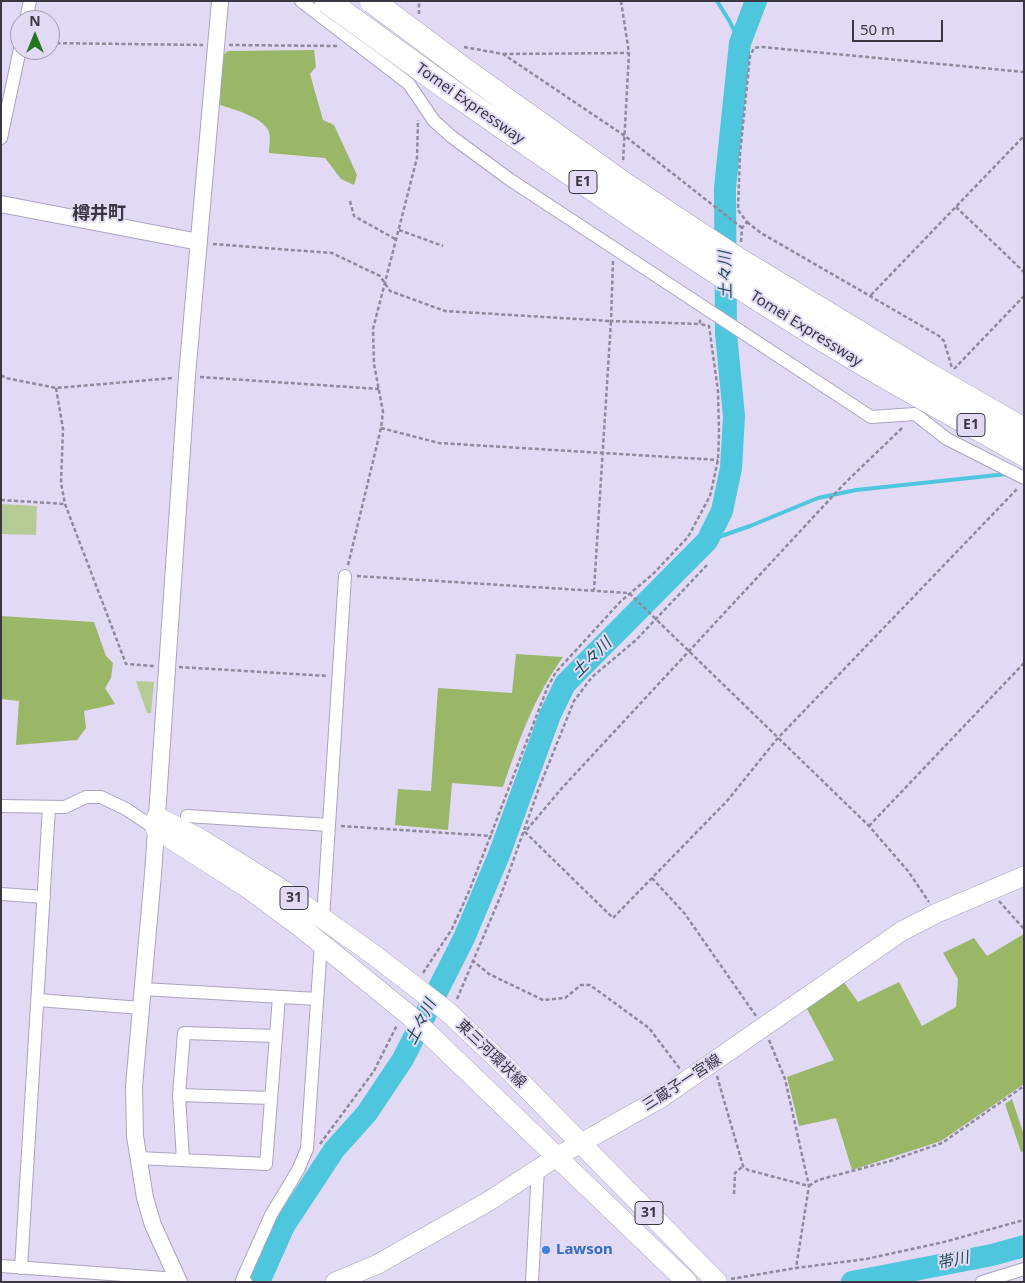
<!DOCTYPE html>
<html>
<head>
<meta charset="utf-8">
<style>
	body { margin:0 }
	#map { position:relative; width:1025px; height:1283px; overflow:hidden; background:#e2daf5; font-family:"Noto Sans",sans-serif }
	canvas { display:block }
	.frame { position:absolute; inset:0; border:2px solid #3b3742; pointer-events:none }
	.north { position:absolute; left:10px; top:10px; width:50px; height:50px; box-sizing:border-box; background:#e2daf5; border:1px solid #9f99ad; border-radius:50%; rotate:0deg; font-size:14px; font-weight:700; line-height:20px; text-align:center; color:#3b3742 }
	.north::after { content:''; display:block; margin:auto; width:18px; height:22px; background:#25761f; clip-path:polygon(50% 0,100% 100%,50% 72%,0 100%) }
	.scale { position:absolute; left:852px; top:20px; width:91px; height:22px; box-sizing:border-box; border:2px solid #3b3742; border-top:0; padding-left:6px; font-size:15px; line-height:18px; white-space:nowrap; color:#3b3742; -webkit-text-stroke:4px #e2daf5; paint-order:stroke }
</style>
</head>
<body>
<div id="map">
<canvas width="1025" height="1283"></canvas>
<div class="frame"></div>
<div class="north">N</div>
<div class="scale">50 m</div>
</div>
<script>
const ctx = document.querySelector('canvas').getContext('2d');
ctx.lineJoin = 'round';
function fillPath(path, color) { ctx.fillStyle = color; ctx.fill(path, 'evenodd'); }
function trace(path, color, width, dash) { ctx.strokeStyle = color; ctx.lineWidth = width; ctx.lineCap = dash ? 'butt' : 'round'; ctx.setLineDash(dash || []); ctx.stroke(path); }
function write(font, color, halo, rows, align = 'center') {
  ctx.font = font + ' "Noto Sans","Noto Sans JP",sans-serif'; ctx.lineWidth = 4; ctx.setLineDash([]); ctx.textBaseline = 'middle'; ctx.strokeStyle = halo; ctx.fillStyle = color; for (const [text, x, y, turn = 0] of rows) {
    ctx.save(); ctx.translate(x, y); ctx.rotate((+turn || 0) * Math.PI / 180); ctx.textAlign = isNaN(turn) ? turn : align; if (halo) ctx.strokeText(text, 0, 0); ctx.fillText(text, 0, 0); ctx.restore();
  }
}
fillPath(new Path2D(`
	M1,504L37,506L36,535L1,534Z
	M136,681L154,682L151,713H147Z`), '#b5ca95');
fillPath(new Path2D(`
	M314,50L316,67L310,74L323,120L334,125L357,175L354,185L341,179L325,158L269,153C269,146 271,139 269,132C265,118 233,109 220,105L223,55L228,51Z
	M1,616L94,622L106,656L113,663L111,678L105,688L115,704L84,711L86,728L77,740L16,745L19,701L1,699Z
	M516,654L563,657C534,697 519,740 503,787L452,783L448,830L395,825L398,789L431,791L438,688L512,693Z
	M1024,934V1084L941,1141L852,1170L836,1118L799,1126L787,1077L834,1060L806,1007L843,981L858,1002L899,982L922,1026L956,1007L958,979L943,953L974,938L987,956Z
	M1012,1099L1024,1135V1151L1021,1152L1005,1104Z`), '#9ab667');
trace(new Path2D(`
	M717,1L730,22L740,43
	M707,541L750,526L818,498L856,490L1007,474`), '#4ec6dd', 4);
trace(new Path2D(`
	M259,1282L284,1226L334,1150L367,1113L403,1059L464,938L499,855L550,715L565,684L707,541L722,511L731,468L734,416L726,334L725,188L740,43L756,1
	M852,1282L992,1255L1024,1246`), '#4ec6dd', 22);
const minor = new Path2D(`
	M301,1L409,84L434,121L452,137L509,179L871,417L915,414L947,439L1024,478
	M26,20L30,1
	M1,138L20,49
	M1,806L65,807L86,797H101L126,809L156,829
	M187,816L329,825
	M1,894L44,897
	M323,918L345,576
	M143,989L317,999
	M38,1000L141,1008
	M179,1095L271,1098
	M138,1158L266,1164L279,997
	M183,1160L179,1095L184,1033L276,1036
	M1,1266L177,1279
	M21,1268L49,807
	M246,1282L242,1280L271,1215L298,1170L307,1149L321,943
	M532,1282L538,1168
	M982,1282L1024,1269`);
const tertiary = new Path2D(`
	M1,204L199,242
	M179,1282L153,1225L145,1198L135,1136L134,1086L153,874L187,376L220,1`);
const secondary = new Path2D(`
	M335,1282L378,1264L489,1201L558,1156L661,1098L902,931L937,913L1024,876`);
const primary = new Path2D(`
	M157,817L202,840L284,891L374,955L448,1012L505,1066L717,1282
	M156,829L245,886L302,928L410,1016L687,1282`);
const motorway = new Path2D(`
	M467,72L625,185L737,259L930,376
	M454,93C606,198 757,305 918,395`);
trace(minor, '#aba3be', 14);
trace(tertiary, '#aba3be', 18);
trace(secondary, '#aba3be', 20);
trace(primary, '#aba3be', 21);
trace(motorway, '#aba3be', 25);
trace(new Path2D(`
	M621,1L629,53L623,163
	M419,14V1
	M50,43L203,45
	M229,45L338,46
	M464,47L503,54L625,136L742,228
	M503,54L629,53
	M350,201L354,216L397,240
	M956,207L1024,272
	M747,222L761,233L939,336L944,341L952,368
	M399,230L443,246
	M741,242L742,228L747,222L738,210L740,154L750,56L754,48L762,47L1024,72
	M213,244L332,253L380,276L390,291L445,311L611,321L594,590
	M613,261L611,321L700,324V318
	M871,295L1024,136
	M954,369L1024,296
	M1,375L6,378L56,388L173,378
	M200,377L379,389
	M56,388L63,429L61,483L65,504L126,664L154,666
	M381,428L439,443L718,460
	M902,428L844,484L562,788L525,832L613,918L727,801L777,739L1018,488
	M1,500L65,504
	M348,565L381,428L383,412L374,364L373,329L417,158L418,120
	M357,576L629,593L869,826L908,871L929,902
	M179,667L328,676
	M341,826L492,836
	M869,826L1024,663
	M652,878L685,914L756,1016
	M999,901L1024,929
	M472,960L489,974L543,1000L565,998L581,985H590L649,1028L680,1069
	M423,973L452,929L470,889L548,686L556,672L621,601L653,574L688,537L710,496L718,460L719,433L718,391L709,326L700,324
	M457,999L501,895L539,788L574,701L592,677L636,640L707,565
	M769,1040L785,1079L809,1186L796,1268L866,1259L944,1242L1024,1220
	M717,1076L743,1166L748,1170L809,1186
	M320,1144L374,1071L397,1025
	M809,1186L818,1180L890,1161L942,1143L1024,1086
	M734,1194L735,1173L743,1166
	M731,1279L796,1268`), '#8f899c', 2.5, [4, 2.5]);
trace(minor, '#fff', 12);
trace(tertiary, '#fff', 16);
trace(secondary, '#fff', 19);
trace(primary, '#fff', 20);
trace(motorway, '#fff', 24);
const motorwayBridge = new Path2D(`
	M327,1L454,93
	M372,1L467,72
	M930,376L1024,430
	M918,395L1024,454`);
trace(motorwayBridge, '#aba3be', 25, []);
trace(motorwayBridge, '#fff', 24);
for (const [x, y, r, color] of [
	[546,1250,5,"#3f7fe0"]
]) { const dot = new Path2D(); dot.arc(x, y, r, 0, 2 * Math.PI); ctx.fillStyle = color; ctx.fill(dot); trace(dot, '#e2daf5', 2); }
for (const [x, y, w] of [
	[583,182,28],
	[971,425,28],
	[294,898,28],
	[649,1213,28]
]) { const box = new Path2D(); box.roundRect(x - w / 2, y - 11.5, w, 23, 4); ctx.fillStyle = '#e2daf5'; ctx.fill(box); trace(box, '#3b3742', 1); }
write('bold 14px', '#3b3742', null, [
	["E1",583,182],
	["E1",971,425],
	["31",294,898],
	["31",649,1213]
]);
write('15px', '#3b3742', '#e2daf5', [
	["Tomei Expressway",470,104,35],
	["Tomei Expressway",806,329,32],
	["東三河環状線",491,1054,44],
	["三蔵子一宮線",682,1083,-33]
]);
write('bold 15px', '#366cbe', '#e2daf5', [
	["Lawson",556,1250]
], 'left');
write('italic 16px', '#1b4e58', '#e2daf5', [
	["土々川",726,275,-91],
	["土々川",592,658,-45],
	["土々川",421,1022,-63],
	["帯川",953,1261,-12]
]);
write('bold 18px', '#3b3742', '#e2daf5', [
	["樽井町",99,214]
]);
</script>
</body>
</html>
